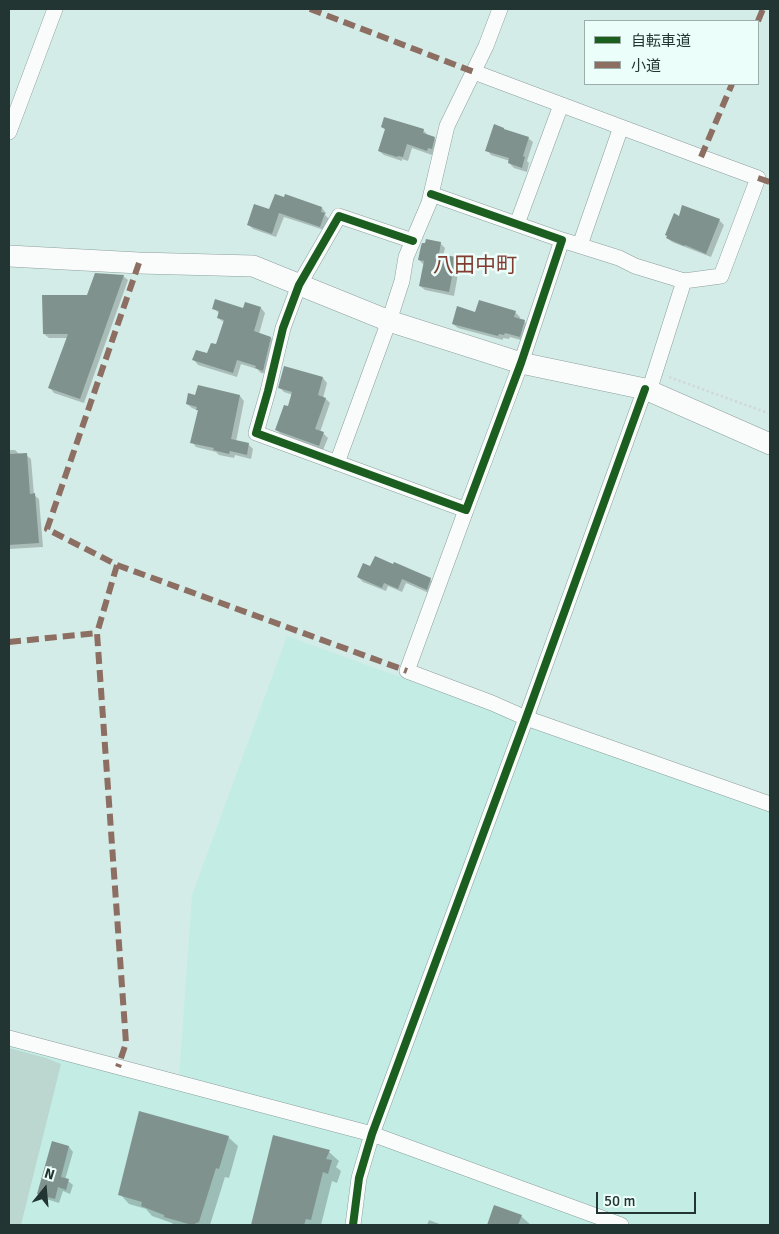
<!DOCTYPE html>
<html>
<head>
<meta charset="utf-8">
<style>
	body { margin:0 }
	#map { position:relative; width:779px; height:1234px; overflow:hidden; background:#d4ece7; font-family:Signika,"Noto Sans JP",sans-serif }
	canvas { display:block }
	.frame { position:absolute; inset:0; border:10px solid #233532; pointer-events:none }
	.legend { position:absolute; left:584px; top:20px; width:175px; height:65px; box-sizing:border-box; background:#ecfef9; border:1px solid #9caea9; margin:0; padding:6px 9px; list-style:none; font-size:15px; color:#233532 }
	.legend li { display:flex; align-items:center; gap:10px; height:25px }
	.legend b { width:25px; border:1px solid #9caea9 }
	.north { position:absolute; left:20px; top:1164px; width:50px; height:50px; -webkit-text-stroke:4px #ecfef9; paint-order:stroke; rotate:17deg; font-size:14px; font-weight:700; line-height:20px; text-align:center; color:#233532 }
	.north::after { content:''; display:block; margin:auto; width:18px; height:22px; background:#233532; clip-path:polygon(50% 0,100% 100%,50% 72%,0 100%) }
	.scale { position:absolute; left:596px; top:1192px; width:100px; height:22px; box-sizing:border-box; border:2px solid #233532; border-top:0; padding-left:6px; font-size:15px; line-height:18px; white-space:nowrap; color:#233532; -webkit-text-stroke:4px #ecfef9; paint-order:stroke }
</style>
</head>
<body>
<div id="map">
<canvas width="779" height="1234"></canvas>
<div class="frame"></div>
<ul class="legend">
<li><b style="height:6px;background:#1b5e20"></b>自転車道</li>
<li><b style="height:6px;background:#8d6e63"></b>小道</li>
</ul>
<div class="north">N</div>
<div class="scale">50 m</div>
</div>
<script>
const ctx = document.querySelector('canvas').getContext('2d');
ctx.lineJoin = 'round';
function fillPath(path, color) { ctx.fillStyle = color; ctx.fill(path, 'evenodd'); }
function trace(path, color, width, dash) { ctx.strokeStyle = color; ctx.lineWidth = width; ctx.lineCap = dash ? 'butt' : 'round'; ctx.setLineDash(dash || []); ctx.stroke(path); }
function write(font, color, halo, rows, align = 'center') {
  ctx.font = font + ' Signika,"Noto Sans JP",sans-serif'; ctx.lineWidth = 5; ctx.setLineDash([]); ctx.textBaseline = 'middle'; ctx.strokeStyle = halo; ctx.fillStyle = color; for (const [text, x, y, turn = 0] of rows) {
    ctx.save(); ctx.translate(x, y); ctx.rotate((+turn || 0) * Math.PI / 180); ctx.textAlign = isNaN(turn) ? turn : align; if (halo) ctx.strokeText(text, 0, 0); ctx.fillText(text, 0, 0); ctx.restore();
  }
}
fillPath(new Path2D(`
	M287,636L770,811V1225H9V1044L90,1065L178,1091L192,895Z`), '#c3ede4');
fillPath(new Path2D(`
	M9,1048L46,1058L61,1064L21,1225H9Z`), '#bcd6d0');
fillPath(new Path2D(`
	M382,127L423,130L428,135L434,138L439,142L436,153L433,152L432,155L412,148L408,161L402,159V161L384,155L379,151L386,130Z
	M528,138L533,142L527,161L529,163L527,172L514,168L509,163L510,161L491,155L487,150Z
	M322,208L326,213L325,215L329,219L324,230L284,217L276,237L253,229L248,224L270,211Z
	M719,220L724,225L711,257L672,242L667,238Z
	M440,243L445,248L443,256L455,259L460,263L454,296L425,290L420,286L424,265L419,260Z
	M123,276L128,280L84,403L54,393L50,388L68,338H49L44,334L88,296Z
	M246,304L261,308L265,313L259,334L271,338L275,342L268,374L261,373L257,369L241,364L237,377L198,365L194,360L208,355L217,346L225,323L218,318L220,314L213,308L244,309Z
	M515,312L520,317L519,320L525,322L529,326L524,341L510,337L509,339L503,338V340L458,328L453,324L476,313Z
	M285,367L323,378L327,383L323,398L326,399L330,403L320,432L323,433L328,438L323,450L281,434L276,430L289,407L293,395L284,392L280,388Z
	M240,396L244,401L236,442L249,445L253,449L251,459L235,455L234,458L219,455L216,452L196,447L192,442L199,411L192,408L187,404L196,397Z
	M9,450H15L20,455H26L31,459L34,495L39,499L43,547L9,549Z
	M371,568L430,579L435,584L431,594L406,583L402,592L388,586L386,591L363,582L358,577Z
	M228,1137L238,1146L229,1178L225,1177L210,1225H174L172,1223L152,1216L146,1209L129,1204L120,1194Z
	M274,1137L329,1152L339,1161L336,1167L341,1171L337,1183L332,1181L321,1225H252Z
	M53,1143L69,1147L73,1152L65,1180L68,1181L73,1185L70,1194L63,1191L59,1203L43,1198L38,1193Z
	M494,1207L521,1216L531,1225H488Z
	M429,1220L442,1225H427Z`), '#0003');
fillPath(new Path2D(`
	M384,117L424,129L423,133L435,137L432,149L428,148L427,151L407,144L403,157L398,156L397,157L378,151L385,129L381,127Z
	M494,124L504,128V129L529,137L523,156L525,157L522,168L508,163L509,158L485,151Z
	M275,194L284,197L285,194L322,207L321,212L325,213L320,227L279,213L272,234L247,225L254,204L269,209Z
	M682,205L720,219L706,254L685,245L684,246L666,238L667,236L665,235L674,213L679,216Z
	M426,239L441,242L439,254L456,257L449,292L419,286L424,261L418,260L421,246L422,243H425Z
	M95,273L124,275L80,399L48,388L68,334H43L42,295H87Z
	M215,299L243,308L245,302L261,307L254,331L271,337L263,371L255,368L256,366L237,360L233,373L192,360L196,350L207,353L211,343L216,344L224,320L217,318L219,311L212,309Z
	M479,300L516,311L514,317L525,320L520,337L505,333L504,335L499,334L498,336L452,324L457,306L475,312Z
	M284,366L323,377L318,395L326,398L315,429L324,432L319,446L275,430L284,405L288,406L292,392L278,388Z
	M198,385L240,395L231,439L249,443L247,455L230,451L229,454L213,450L214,448L190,443L198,410H196L197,407L186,404L188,393L195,395Z
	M27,453L30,494L35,493L39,543L9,545V454Z
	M375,556L393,564L394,562L431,578L427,590L402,579L398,589L384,583L382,588L357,577L363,563L370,566Z
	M139,1111L229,1136L219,1169L216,1168L199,1222L192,1225L164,1217V1215L141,1206L142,1202L118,1195Z
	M273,1135L330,1150L326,1159L332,1160L328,1174L323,1172L311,1220L306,1219L304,1225H251Z
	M52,1141L69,1146L61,1177L69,1179L66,1190L58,1187L55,1199L37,1194Z
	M494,1205L522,1215L518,1225H487Z`), '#7f928e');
const street = new Path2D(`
	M474,72L701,157L758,178L721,276L684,281L635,266L619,258L562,240
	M9,132L55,9
	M517,224L561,105
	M413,241L339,216L299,285L283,328L268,391L256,433L466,510L521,363L562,240L431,194
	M580,245L621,127
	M649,391L684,281
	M337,463L389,321L402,281L406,257L429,203L447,126L486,46L500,9
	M466,510L407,671L492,703L526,718L770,804
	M9,1038L372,1134L621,1225
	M353,1225L359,1178L372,1134L526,718L645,389`);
const secondary = new Path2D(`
	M9,256L139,263L253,266L389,321L521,363L645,389L770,444`);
trace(street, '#8c9f9c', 16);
trace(secondary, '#8c9f9c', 22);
trace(new Path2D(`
	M669,377L768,413`), '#d1d9d8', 2.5, [2.5, 2.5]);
trace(street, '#f9fcfb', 15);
trace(secondary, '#f9fcfb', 21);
trace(new Path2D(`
	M310,9L474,72
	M758,21L763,9
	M701,157L732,84
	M758,178L770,182
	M139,263L47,529L117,565L407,671
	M117,565L97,633L126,1043L118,1067
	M9,642L97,633`), '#8d6e63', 6, [12, 6]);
trace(new Path2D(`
	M413,241L339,216L299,285L283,328L268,391L256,433L466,510L521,363L562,240L431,194
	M353,1225L359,1178L372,1134L526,718L645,389`), '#1b5e20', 8);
write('21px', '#823b31', '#ecfef9', [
	["八田中町",475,266]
]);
</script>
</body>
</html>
